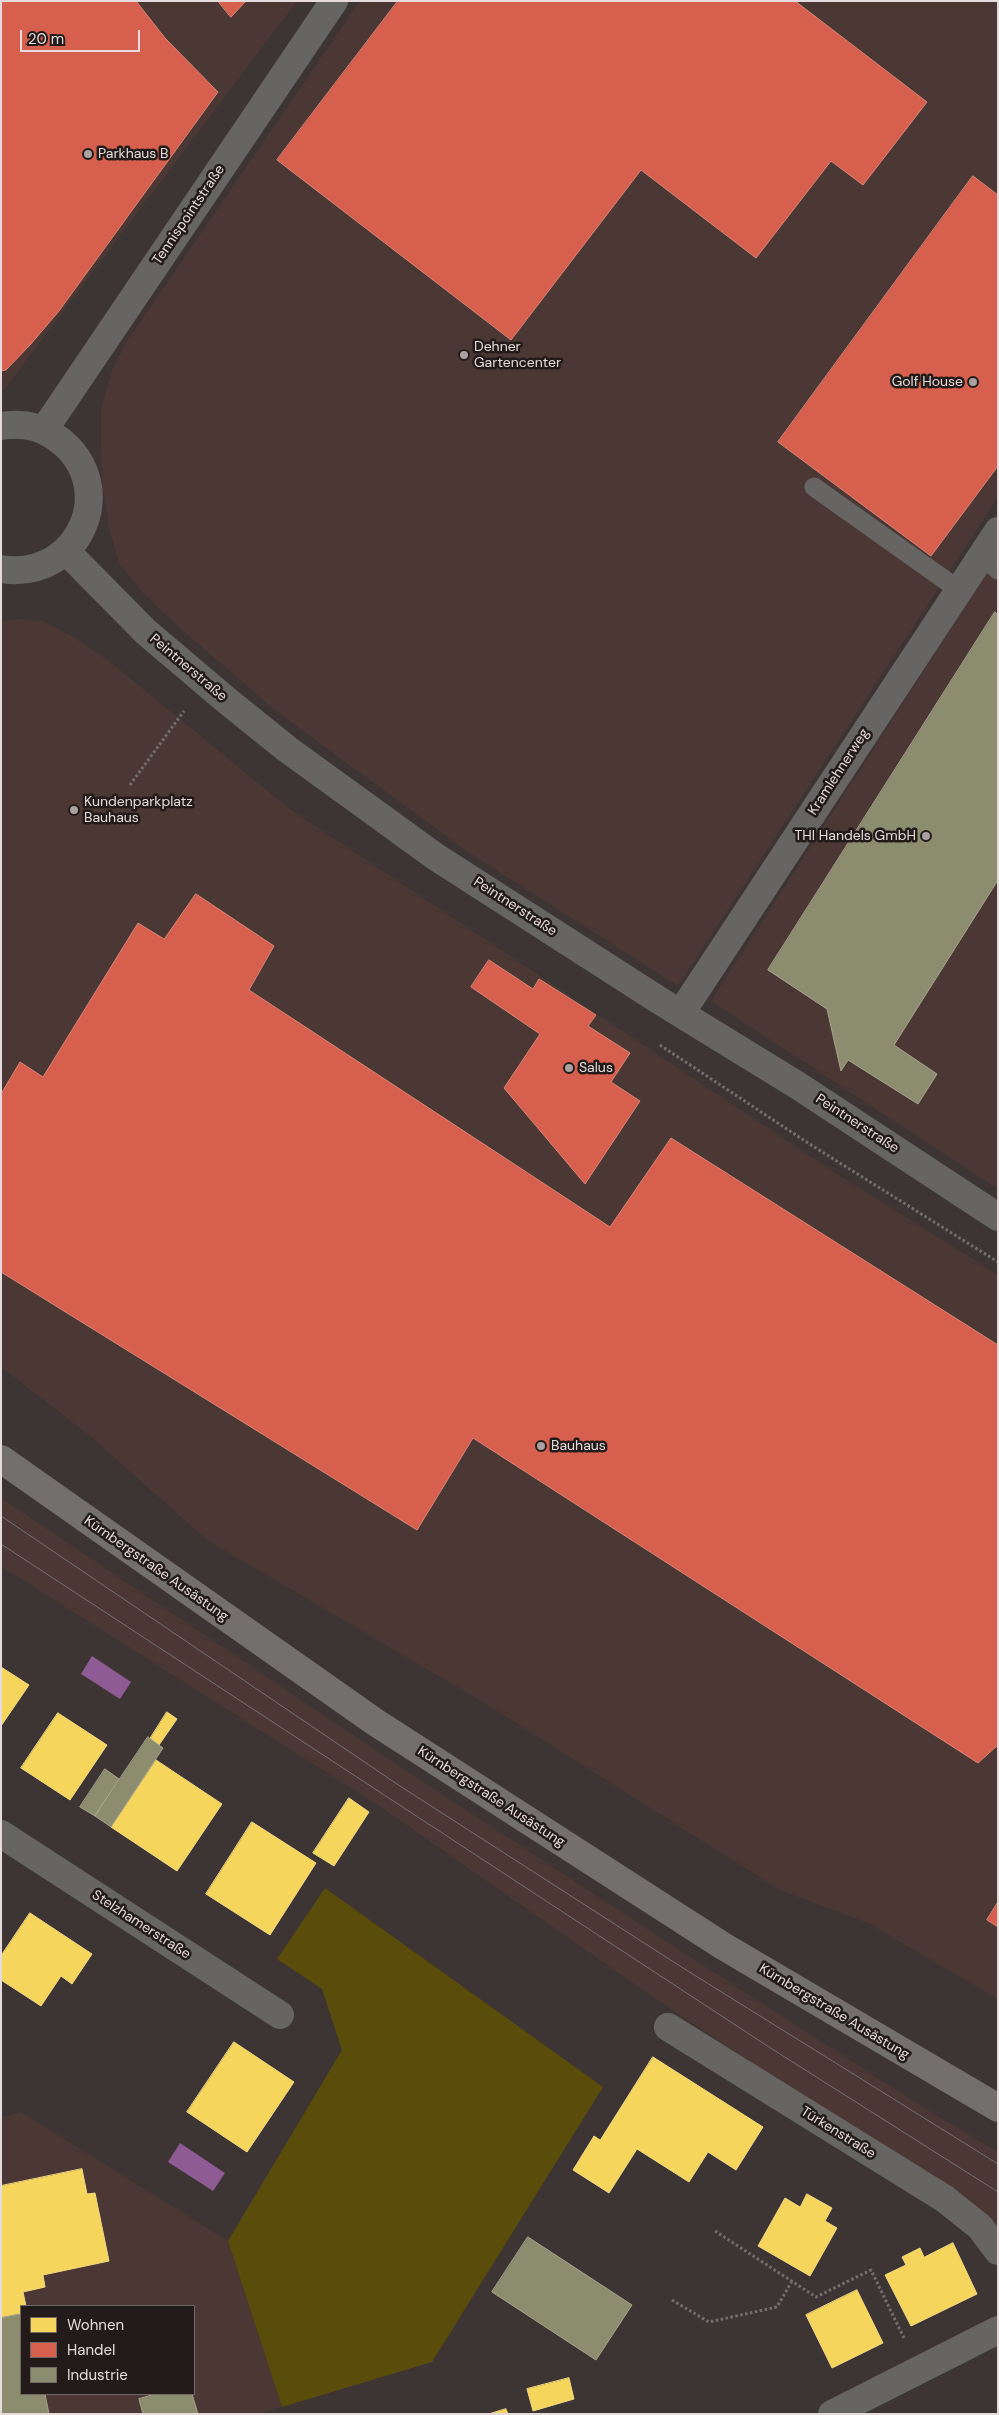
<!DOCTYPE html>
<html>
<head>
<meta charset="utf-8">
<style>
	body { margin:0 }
	#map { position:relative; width:999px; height:2415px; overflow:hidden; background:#3c3533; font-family:"DM Sans",sans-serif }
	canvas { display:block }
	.frame { position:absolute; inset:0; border:2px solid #e5dbda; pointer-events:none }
	.legend { position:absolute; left:20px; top:2305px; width:175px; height:90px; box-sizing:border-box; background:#221b1a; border:1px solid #706867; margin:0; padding:6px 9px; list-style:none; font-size:15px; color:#e5dbda }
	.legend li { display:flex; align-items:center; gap:10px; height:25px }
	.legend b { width:25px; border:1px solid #706867 }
	.scale { position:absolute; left:20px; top:30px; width:120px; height:22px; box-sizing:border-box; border:2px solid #e5dbda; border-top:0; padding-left:6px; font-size:15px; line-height:18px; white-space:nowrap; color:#e5dbda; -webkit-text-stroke:4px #221b1a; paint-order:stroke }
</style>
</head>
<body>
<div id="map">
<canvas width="999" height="2415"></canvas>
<div class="frame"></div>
<ul class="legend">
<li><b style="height:14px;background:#f6d55c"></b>Wohnen</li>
<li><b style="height:14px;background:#d6604d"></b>Handel</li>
<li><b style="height:14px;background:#8c8c6e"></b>Industrie</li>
</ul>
<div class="scale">20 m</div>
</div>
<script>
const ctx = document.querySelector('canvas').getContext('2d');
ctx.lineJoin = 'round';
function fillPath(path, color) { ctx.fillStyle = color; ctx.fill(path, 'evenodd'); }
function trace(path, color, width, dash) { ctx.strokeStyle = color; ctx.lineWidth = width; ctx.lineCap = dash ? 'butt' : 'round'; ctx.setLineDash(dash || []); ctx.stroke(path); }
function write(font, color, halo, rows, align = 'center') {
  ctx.font = font + ' "DM Sans",sans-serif'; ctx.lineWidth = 5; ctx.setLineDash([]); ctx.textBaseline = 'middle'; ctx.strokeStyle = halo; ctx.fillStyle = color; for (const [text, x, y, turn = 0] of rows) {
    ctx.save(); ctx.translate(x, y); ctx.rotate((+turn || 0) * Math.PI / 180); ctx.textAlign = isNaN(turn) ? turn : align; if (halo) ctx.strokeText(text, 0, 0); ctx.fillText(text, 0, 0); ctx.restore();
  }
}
fillPath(new Path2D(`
	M1,1H297L1,394Z
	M360,1H998V497L678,986L468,852L276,711L182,630L143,593L119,563L109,528L103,490L101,449V410L112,370L127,341Z
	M998,556V1189L711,1001Z
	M18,619L43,621L72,636L109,661L291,810L823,1165L998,1275V1999L868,1923L780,1890L483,1702L207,1540L89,1435L1,1367V622Z
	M1,1498L402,1768L681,1951L918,2104L998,2152V2238L952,2196L640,1988L381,1807L1,1566Z
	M21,2112L228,2241L282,2407L258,2414H1V2117ZM21,2306H194V2394H21Z`), '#4b3834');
fillPath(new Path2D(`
	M325,1888L603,2087L432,2362L282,2407L228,2241L342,2050L322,1989L277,1959Z`), '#5a4c0b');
fillPath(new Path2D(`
	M92,1656L131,1682L120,1699L81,1674Z
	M180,2143L225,2173L213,2191L168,2162Z`), '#8e5b95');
const homes = new Path2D(`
	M1,1667L29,1685L1,1726Z
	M167,1712L177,1719L159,1745L150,1739Z
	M58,1713L107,1745L70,1800L21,1768Z
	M156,1760L222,1804L177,1871L111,1827Z
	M349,1798L369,1812L334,1866L313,1853Z
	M252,1822L316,1863L270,1935L206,1894Z
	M30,1913L92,1954L72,1984L61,1976L41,2006L1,1980V1956Z
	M234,2042L294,2082L247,2152L187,2112Z
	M653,2057L763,2127L736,2170L708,2152L689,2182L637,2149L609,2193L573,2170L594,2136L600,2140Z
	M82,2169L87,2194L95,2193L109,2261L43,2275L45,2287L23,2292L26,2306H21V2314L1,2318V2186Z
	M807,2194L832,2208L825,2221L837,2228L810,2276L758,2246L785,2198L800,2207Z
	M953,2243L977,2294L911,2326L885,2275L906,2265L902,2257L920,2248L924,2257Z
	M857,2290L883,2343L832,2368L806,2315Z
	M569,2378L574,2399L533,2411L527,2389Z
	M506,2409L508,2414H489Z`);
fillPath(homes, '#f6d55c');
trace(homes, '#f1d782', 1);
const shops = new Path2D(`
	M1,1H136L165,38L218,92L59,311L30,345L6,370L1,371Z
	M218,1H246L231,17Z
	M398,1H795L927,102L863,185L831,161L756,258L641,170L511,340L277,160Z
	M973,176L998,195V466L931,556L778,442Z
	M196,894L274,946L249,990L610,1227L671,1138L998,1345V1745L978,1763L473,1438L417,1530L1,1272V1094L20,1062L43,1077L138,923L164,939Z
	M489,960L533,989L539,979L596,1015L588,1026L630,1053L611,1082L640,1101L585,1184L504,1088L540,1034L471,987Z
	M998,1902V1927L987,1920Z`);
fillPath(shops, '#d6604d');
trace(shops, '#da8577', 1);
const industry = new Path2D(`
	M995,612L998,615V880L894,1045L937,1074L918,1104L848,1060L841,1071L827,1009L768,970Z
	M148,1737L163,1748L111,1827L95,1816Z
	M105,1769L119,1779L95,1816L80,1807Z
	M528,2237L632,2305L596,2360L492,2292Z
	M21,2314V2394H45L49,2414H1V2318Z
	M156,2394H192L198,2414H143L139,2399Z`);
fillPath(industry, '#8c8c6e');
trace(industry, '#a7a48e', 1);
trace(new Path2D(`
	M130,785L184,711
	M660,1045L808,1143L998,1262
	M715,2231L816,2297L871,2270L904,2338
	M672,2300L709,2322L777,2307L792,2281`), '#72706e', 3, [2.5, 2.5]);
trace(new Path2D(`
	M814,487L959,590
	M982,555L998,570`), '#676563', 19);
trace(new Path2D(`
	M44,430L334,1
	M681,1013L998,531
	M1,1834L280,2015
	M668,2027L945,2199L980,2227L998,2251
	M832,2414L998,2330`), '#676563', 28);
trace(new Path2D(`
	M1,426C19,423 37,425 52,435C123,479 83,582 1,569
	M66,551L146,632L225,699L287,749L436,857L657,999L797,1085L998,1217`), '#676563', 28);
trace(new Path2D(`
	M1,1459L375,1722L723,1946L998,2108`), '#726f6d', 28);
trace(new Path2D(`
	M1,1516L400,1786L683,1968L998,2164
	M1,1544L769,2047L998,2192`), '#74706f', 1);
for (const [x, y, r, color] of [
	[88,154,5,"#aaa1a0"],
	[464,355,5,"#aaa1a0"],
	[973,382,5,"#aaa1a0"],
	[74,810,5,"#aaa1a0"],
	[926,836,5,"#aaa1a0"],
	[569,1068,5,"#aaa1a0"],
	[541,1446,5,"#aaa1a0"]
]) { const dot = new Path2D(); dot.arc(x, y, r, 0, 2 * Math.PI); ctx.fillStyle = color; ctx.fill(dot); trace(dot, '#221b1a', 2); }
write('14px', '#e5dbda', '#221b1a', [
	["Parkhaus B",98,154],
	["Dehner",474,347],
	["Gartencenter",474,363],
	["Golf House",963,382,"right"],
	["Kundenparkplatz",84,802],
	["Bauhaus",84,818],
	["THI Handels GmbH",916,836,"right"],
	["Salus",579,1068],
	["Bauhaus",551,1446]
], 'left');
write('14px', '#e5dbda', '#221b1a', [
	["Tennispointstraße",189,215,-56],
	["Peintnerstraße",188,668,40],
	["Kramlehnerweg",839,772,-57],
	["Peintnerstraße",515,907,33],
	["Peintnerstraße",857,1124,33],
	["Kürnbergstraße Ausästung",156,1569,35],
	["Kürnbergstraße Ausästung",491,1797,33],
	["Stelzhamerstraße",141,1925,33],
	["Kürnbergstraße Ausästung",834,2012,31],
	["Türkenstraße",838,2133,32]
]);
</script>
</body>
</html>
